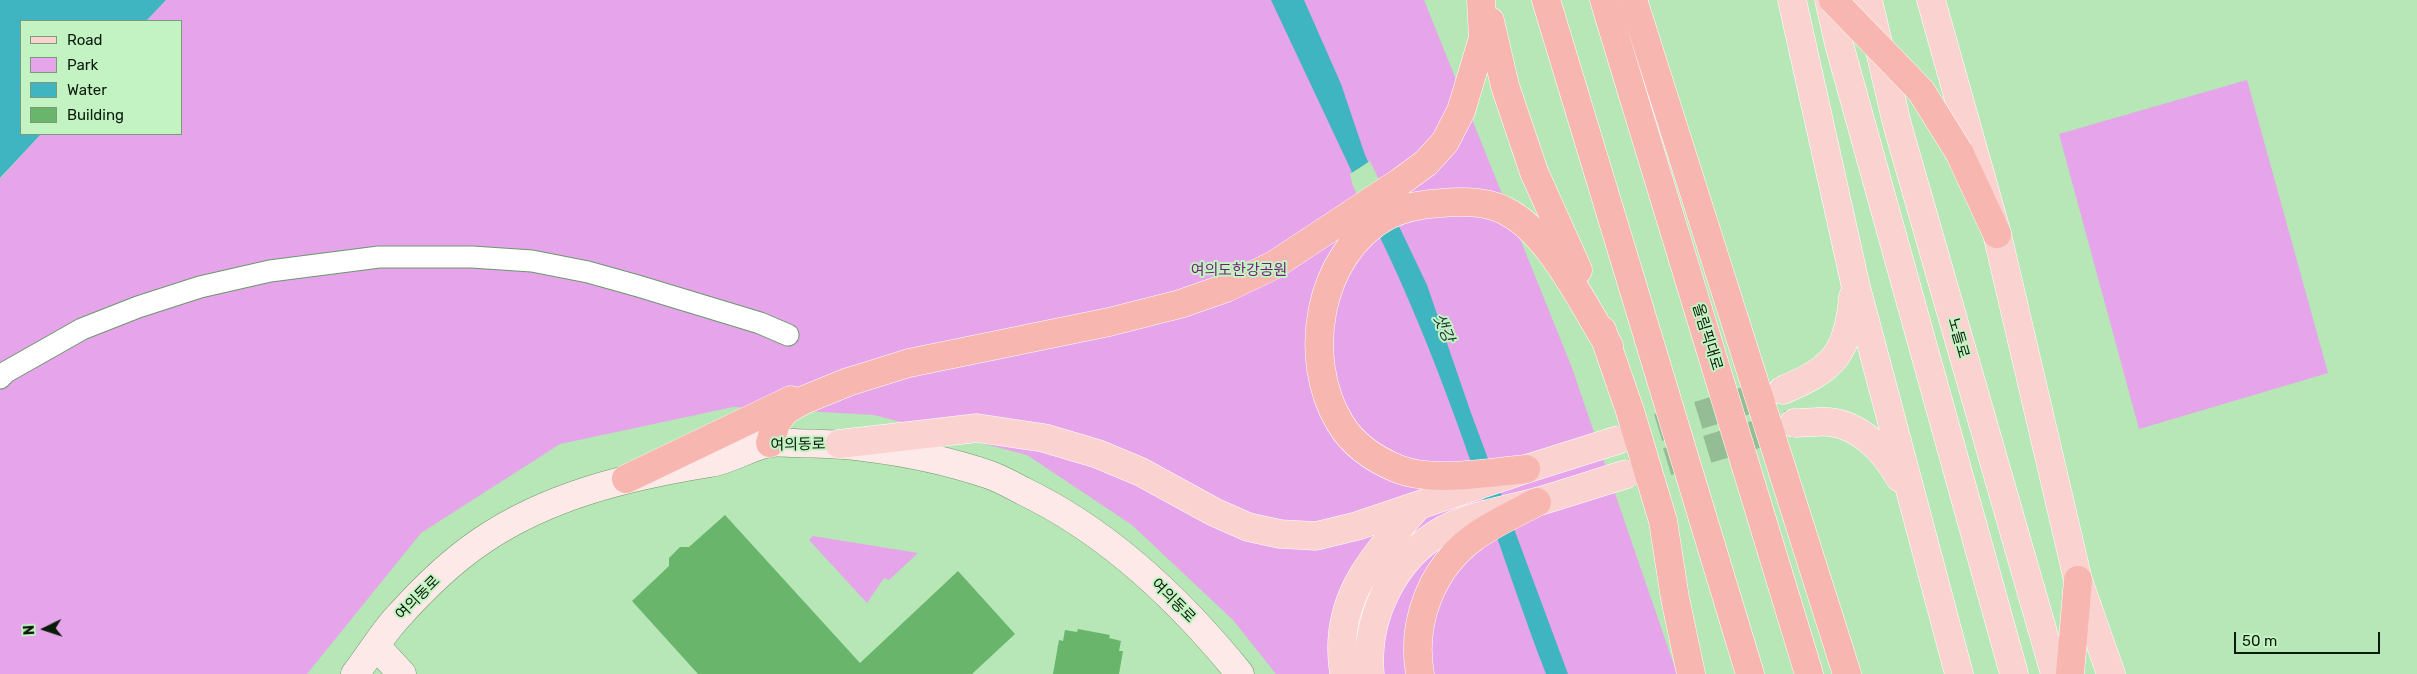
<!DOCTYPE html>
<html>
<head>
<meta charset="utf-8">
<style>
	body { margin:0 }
	#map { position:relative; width:2417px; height:674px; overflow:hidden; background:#b7e6b7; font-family:Rubik,sans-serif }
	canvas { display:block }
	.legend { position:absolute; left:20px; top:20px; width:162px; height:115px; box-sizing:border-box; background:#c4f3c3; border:1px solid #7a9d79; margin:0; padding:6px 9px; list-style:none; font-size:15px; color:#0a1b0b }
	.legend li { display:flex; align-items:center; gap:10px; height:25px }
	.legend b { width:25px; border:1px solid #7a9d79 }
	.north { position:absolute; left:20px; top:604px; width:50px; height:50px; -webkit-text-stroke:4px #c4f3c3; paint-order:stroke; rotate:266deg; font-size:14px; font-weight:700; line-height:20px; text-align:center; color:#0a1b0b }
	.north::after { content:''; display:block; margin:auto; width:18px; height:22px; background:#0a1b0b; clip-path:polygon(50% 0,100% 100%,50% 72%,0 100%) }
	.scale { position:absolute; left:2234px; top:632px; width:146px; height:22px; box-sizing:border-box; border:2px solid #0a1b0b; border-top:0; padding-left:6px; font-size:15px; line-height:18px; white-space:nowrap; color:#0a1b0b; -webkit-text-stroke:4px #c4f3c3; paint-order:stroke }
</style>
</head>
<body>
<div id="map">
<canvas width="2417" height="674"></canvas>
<ul class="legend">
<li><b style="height:6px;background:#fad3d0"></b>Road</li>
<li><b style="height:14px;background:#e6a4eb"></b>Park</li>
<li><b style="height:14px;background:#3eb5c0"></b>Water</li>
<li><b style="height:14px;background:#69b56b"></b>Building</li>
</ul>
<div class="north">N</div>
<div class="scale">50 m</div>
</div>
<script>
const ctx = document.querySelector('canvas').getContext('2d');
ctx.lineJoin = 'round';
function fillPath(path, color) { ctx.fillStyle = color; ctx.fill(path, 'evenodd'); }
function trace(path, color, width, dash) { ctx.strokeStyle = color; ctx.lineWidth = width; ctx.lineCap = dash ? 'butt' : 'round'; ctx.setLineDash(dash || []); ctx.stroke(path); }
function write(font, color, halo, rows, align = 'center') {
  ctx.font = font + ' Rubik,"Noto Sans KR",sans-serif'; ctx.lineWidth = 4; ctx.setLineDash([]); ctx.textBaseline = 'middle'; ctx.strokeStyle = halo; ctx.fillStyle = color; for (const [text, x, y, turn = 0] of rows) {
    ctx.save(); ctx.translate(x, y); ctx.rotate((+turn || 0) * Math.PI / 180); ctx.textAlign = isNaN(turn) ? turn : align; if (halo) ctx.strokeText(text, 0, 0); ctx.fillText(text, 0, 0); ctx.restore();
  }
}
fillPath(new Path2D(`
	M166,0H1424L1572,368L1677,674H1276L1233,620L1132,525L1027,455L874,415L733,407L560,444L421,533L307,674H0V179L41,134H181V21H146Z
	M2247,80L2328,373L2139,429L2059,134Z
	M813,536L918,553L889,580L884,578L867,603L809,540Z`), '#e6a4eb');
fillPath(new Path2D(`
	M0,0H166L146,21H21V134H41L0,178Z
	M1271,0H1304L1341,84L1365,155L1427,285L1471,413L1568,674H1546C1499,551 1462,423 1409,301C1393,262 1373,224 1355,185L1351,170Z`), '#3eb5c0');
fillPath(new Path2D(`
	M1370,161L1400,223L1377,238L1353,186L1350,174Z`), '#b7e6b7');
fillPath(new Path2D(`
	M725,515L860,663L958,571L1015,634L972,674H698L632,601L669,566V558L680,547H689Z
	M1078,629L1110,635L1109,638L1121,641L1119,651H1123L1119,674H1053L1059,640L1063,641L1065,630L1077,632Z`), '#69b56b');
trace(new Path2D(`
	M1618,440L1781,390
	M1627,474L1793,423`), '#94bd95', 28, [28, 14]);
const street = new Path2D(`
	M0,378L6,372L82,329L138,307L200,287L270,271L379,257H472L532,261L588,272L638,286L760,323L788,335`);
const secondary = new Path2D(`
	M376,646L402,674
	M355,674C369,656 381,636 395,620C420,592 449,563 480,542C548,495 630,476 710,463C730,460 749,447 769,443C777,442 787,443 795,443C818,444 840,444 863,447C906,452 949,461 990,475C1001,479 1012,485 1023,491C1109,532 1180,600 1240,674`);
const primary = new Path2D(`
	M1792,0L1855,283L1959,674
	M1829,0L1839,44L2014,674
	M1868,0L1897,124L2055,674
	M1931,0L1997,234L2078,580L2111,674
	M1783,390C1834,369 1848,353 1853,297
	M1794,423C1806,423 1818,421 1829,422C1861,425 1885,452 1900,478
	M839,444L977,428L1044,438L1098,454L1141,472L1214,512L1248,527L1280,534L1316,536L1357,526L1526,469L1618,440
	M1344,674C1332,599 1372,559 1417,507
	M1370,674C1365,617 1394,557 1445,529C1472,515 1506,510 1536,502C1567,493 1597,483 1627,474`);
const highway = new Path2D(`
	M1546,0L1750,674
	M1604,0L1809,674
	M1633,0L1847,674
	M1490,21L1505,86L1534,172L1578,270
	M1959,152L1997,234
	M1602,330L1630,411L1663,521L1675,598L1691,674
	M770,443L776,423L786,410L804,400L848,382L909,363L1109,322L1180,304L1226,288L1274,265L1400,182L1426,163L1445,142L1461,111L1483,38L1481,0
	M1526,469C1489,472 1433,483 1398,469C1376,460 1353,445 1340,423C1301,359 1317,254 1387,216C1404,207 1422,204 1441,203C1465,201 1491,201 1511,214C1552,238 1584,306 1609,346
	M626,479L791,400
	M1420,674C1411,623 1431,569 1473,538C1492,524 1516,513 1537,502
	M2070,674L2078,580`);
trace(street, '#6b976b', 23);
trace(secondary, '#6b976b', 29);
trace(primary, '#fff', 29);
trace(highway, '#fff', 29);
trace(street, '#fff', 21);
trace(secondary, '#fde9e7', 28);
trace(primary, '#fad3d0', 28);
trace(highway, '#f7b6b0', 28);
const highwayBridge = new Path2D(`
	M1833,0L1921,91L1959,152`);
trace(highwayBridge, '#fff', 29, []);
trace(highwayBridge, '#f7b6b0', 28);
write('15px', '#721e79', '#c4f3c3', [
	["여의도한강공원",1239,271]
]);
write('15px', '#0a1b0b', '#c4f3c3', [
	["올림픽대로",1707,337,73],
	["노들로",1958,338,74],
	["여의동로",798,445,-1],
	["여의동로",418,598,-45],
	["여의동로",1173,601,45]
]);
write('italic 16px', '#1d373a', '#c4f3c3', [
	["샛강",1443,328,67]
]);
</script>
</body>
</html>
